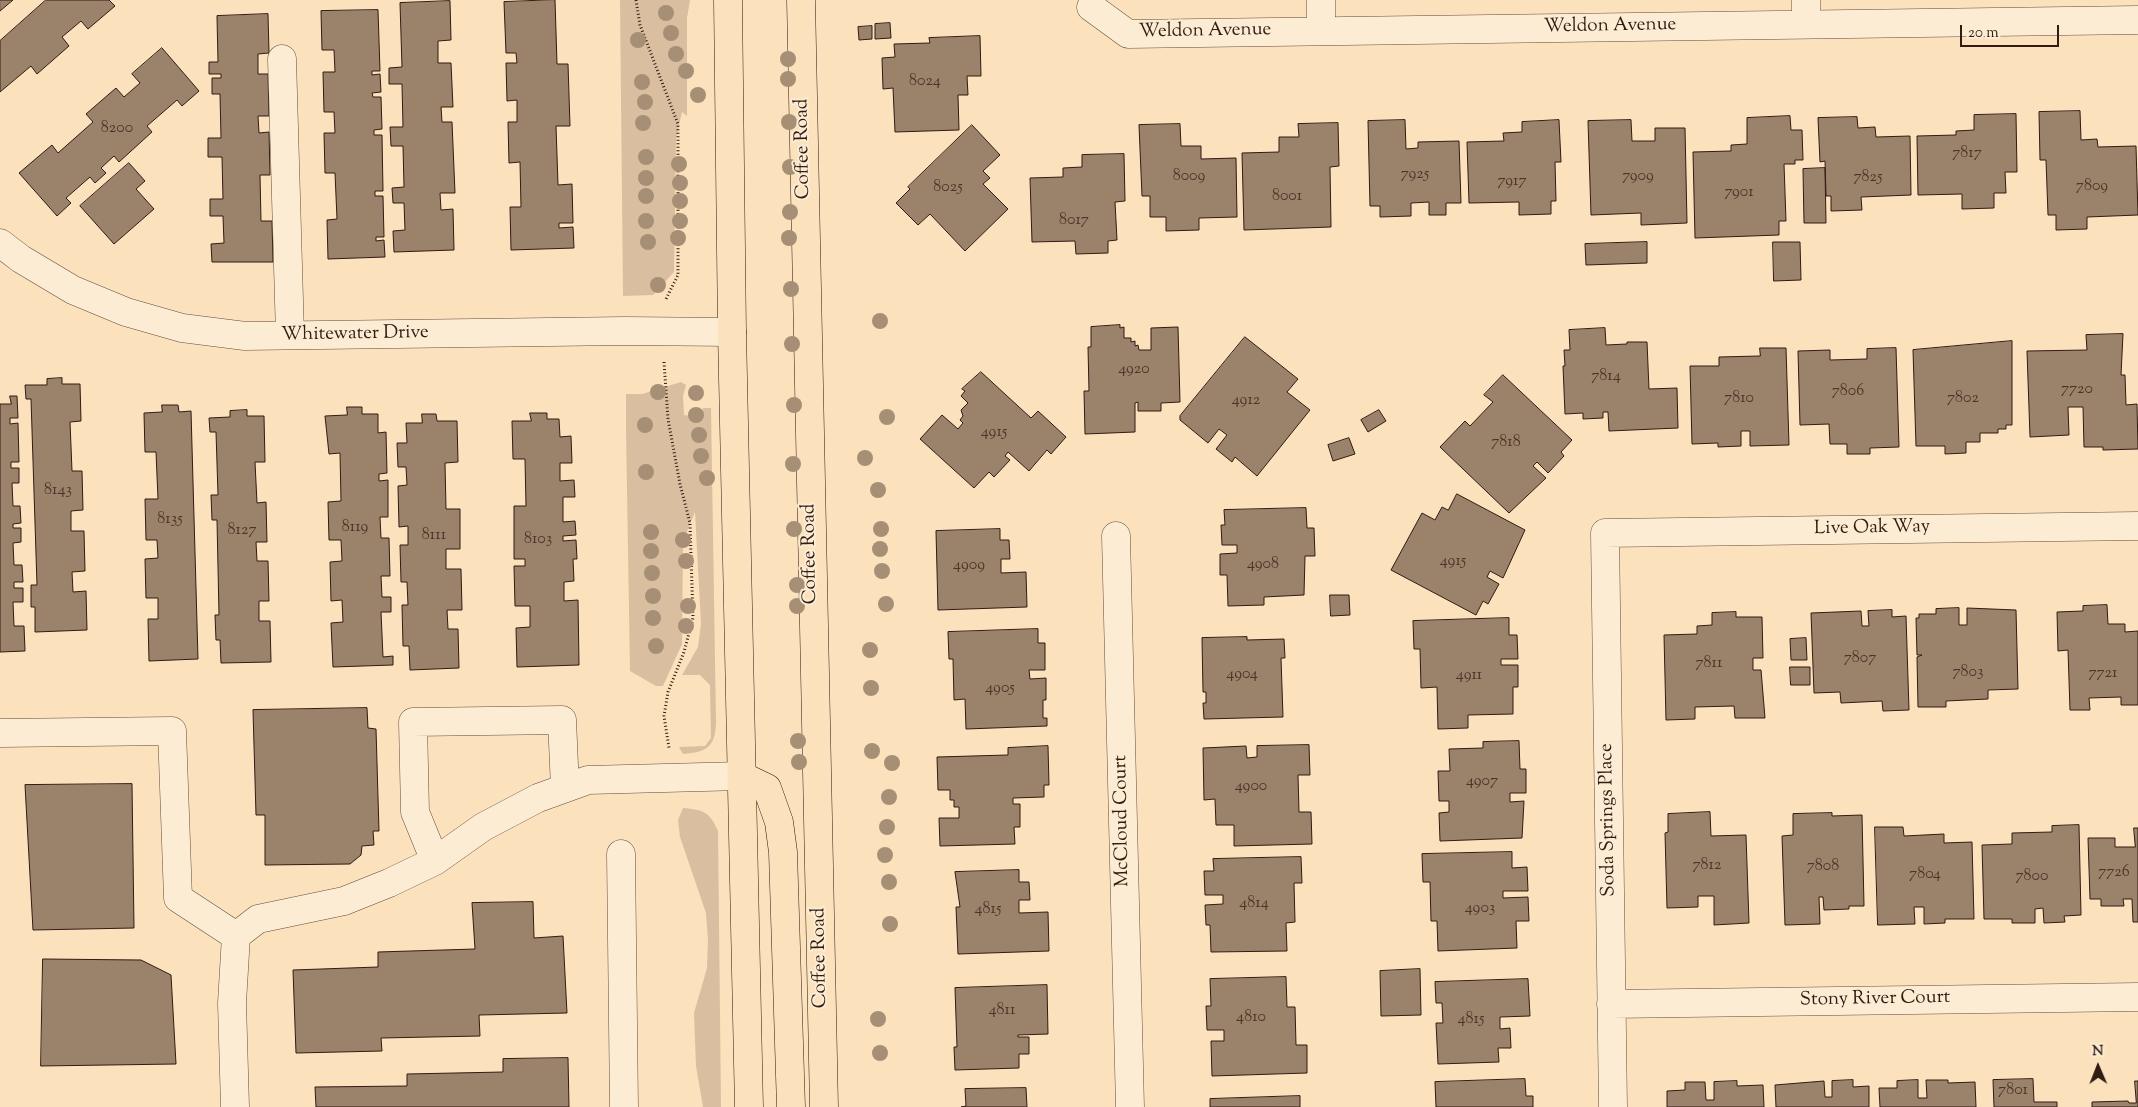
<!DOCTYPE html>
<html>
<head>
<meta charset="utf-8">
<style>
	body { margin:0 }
	#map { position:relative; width:2138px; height:1107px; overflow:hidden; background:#fbe1bc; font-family:"Sorts Mill Goudy",serif }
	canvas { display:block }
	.north { position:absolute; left:2073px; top:1042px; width:50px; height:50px; -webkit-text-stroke:4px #fcecd3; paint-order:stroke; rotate:359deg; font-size:14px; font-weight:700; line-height:20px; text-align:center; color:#311b13 }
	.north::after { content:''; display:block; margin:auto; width:18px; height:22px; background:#311b13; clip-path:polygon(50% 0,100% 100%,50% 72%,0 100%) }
	.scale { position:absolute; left:1960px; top:25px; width:99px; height:22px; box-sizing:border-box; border:2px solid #311b13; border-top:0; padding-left:6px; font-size:15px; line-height:18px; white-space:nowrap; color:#311b13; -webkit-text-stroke:4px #fcecd3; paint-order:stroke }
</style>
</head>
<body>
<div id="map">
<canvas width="2138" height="1107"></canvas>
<div class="north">N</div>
<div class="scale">20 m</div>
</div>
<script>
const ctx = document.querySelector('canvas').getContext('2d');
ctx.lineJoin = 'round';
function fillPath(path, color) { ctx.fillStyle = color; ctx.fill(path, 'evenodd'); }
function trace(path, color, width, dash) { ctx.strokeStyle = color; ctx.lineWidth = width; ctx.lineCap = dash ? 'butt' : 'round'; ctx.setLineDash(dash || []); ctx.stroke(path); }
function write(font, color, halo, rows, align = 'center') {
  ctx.font = font + ' "Sorts Mill Goudy",serif'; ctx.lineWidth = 4; ctx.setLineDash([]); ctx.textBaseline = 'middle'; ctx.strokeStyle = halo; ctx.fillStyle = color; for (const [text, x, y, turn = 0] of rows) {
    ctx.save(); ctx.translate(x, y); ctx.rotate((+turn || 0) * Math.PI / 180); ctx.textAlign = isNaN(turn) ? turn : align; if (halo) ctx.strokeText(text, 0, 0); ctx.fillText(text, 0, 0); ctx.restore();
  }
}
fillPath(new Path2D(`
	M620,0H690L687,18V116L682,112L676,139L674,272L653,295L623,296Z
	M681,382L686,385L683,396L684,415L702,417L703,408H711L716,723C715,747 707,752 683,754L679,747L705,746L711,738L710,685L700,675H682L698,647L701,624L695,512L683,541L682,644L663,686H656L630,671L626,429V394H642Z
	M683,808C704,810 709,811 718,831L721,1107H703L696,1066L694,1013L707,968L708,940L706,913L680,837L678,820Z`), '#d9bf9f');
const building = new Path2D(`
	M0,0H13L0,11Z
	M46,0H109L115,6L88,29L81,21L62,37L69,46L37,74L31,66L0,92V41Z
	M555,0L557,64H568L570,126H556L558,185L572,184L573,223H559V228L573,227L574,248L511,250L510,207H521L520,162L509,163L508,122H517V100L507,101L506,63H517L516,53H506L504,2Z
	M450,1L451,40L438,41V63H451L453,107H441L442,122H452L455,193H440L441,210L453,209L454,250L394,252L393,231L405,230L404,203H393L392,188L404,187L403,146H391L390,127H403L402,84H389V68L402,67L400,3Z
	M378,10L380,71H372V75L380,74L381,92L372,93L373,97H381L382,129L374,130V135H382L383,191H375V196H383L384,237H376V241L384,240L385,257L328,259L327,220L337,219L335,173H325L324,133H335L334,112H324L323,72H335L334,50H322L321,11Z
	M268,14L269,53L258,54V74H268L269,116H258L259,133L269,132L270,175H260L261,221H272L273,262H212L211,244L224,243L223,216H210V199H223L222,157H208V138H221L220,94H212V78H221V74H209V62H218L217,16Z
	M890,23L891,38L875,39V24Z
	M872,26V39L859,40L858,27Z
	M980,36L981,76H967L968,95H958L959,130L895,132L893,88L883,89L882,58L895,57L894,44L930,43L929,38Z
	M162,48L199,91L182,106L177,100L147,126L152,132L119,162L114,156L101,168L106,173L95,183L90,177L66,198L71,203L57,216L19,173L52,145L58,153L93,122L86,114L116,88L124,97L140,83L132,74Z
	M2080,111L2081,140L2097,139L2098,147L2136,146L2138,215L2087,217V229L2056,230V215H2048L2046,160H2040L2039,112Z
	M2016,114L2017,172H2005L2006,193H1994V208L1962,209V194L1918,195L1917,136L1956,135V131L1974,130V115Z
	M1790,116L1791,130H1802L1803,160H1795V164H1784L1786,221H1779V235L1695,238L1693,152L1731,151V145L1747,144V118Z
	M1857,117L1858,128L1875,127L1876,137L1910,136L1911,195L1861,197L1862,210L1831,211V196H1826L1825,161L1820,162L1818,118Z
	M1405,120L1406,149L1418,148V142L1459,141L1461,203H1446V215H1429V202L1411,203V216L1380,217V206H1370L1368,121Z
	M1559,120L1561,162H1555L1556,201H1551V214L1519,215V202L1469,203L1467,142L1504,141L1503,133L1522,132V122Z
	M1631,120L1632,141H1655V128H1685L1687,223L1641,225V213L1591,215L1588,121Z
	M1338,123L1339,166L1330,167L1331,227L1244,230L1242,153L1279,152V137H1299L1298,124Z
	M1180,124L1181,146H1201V159L1236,158L1237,217L1199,218V230L1166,231V217H1150V196H1142L1139,125Z
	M972,125L1000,155L983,171L990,178L983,184L1008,209L965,251L930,214L918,225L896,203L910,189L908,187Z
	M1124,154L1125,201L1115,202L1117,240L1108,241V253L1076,254L1075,241L1032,242L1030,178L1063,177V168L1082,167V155Z
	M129,163L145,181L136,189L154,209L114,244L80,206Z
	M1825,168L1826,223H1804L1803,169Z
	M1647,242V263L1586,265L1585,244Z
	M1773,242H1800L1801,280L1774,281Z
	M1120,325V328L1124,327V338H1131V342L1135,341V346L1138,345L1139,350H1151V328L1178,327L1180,402L1161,403V411H1138V402L1135,403V432L1085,434L1084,391H1089L1088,347H1091V327Z
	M1605,328L1606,345L1627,344V342H1647L1649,389L1677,388L1678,428L1609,431L1608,412H1603V418L1583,419V413L1565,414L1563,366H1565L1564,350H1570L1569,330Z
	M2123,334L2121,375H2125L2126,405L2137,404L2138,449L2103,450V447H2084L2083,407H2068L2069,435L2030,437L2027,351L2087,350L2086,335Z
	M1245,337L1298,379L1287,392L1310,410L1257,476L1235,457L1232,462L1216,449L1227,435L1219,429L1208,443L1180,420V416Z
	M2012,341V425H2006V429H1998V433H1980V442H1966V453L1945,454V446H1916L1913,350Z
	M1760,348H1786L1789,445L1750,446V431H1741V446L1718,447V443L1692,444L1690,366H1719V357L1760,356Z
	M1896,348L1899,447L1870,448V454H1847V444H1830L1829,424L1800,425L1798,351L1830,350V360L1867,359V349Z
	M981,372L1031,418L1038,411L1066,437L1051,454L1047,450L1029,471L1008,452L1005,456L1010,460L994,477L989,472L974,488L920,439L942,415L958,429L963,423L960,420L963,416L961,410L968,403L961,396L965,391L962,389Z
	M1503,375L1572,440L1561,452L1564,456L1548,473L1537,462L1533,466L1546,478L1509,513L1440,447L1465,421L1470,426L1493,402L1484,395Z
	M62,378V384H80L81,421L70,422L72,471H82L83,510L71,511V531H84L85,571L72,572L73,592L86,591L87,630L35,632V607H31V585H37L31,399H26L25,385H47V379Z
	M10,396H17L18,418H10V424L18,423L19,462H11V468H19V483H12L13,506H20L21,523L13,524V528H21V542L13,543L14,565H22L23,582H14V588H23V602H13L14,626H24L25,651L0,652V404H11Z
	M162,405H178L179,412L191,411L198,659L149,661L148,619H158V598H146L145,559L158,558L157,540H146L145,499H158L156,452H145L144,413L162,412Z
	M347,407H362V414H378V433L386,432L387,473L379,474V481L388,480V517H380L381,538H389L390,576H381L382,597H391V612H381L383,657L393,656V665L333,667L331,623L343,622L342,600L331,601L330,562L342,561L341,540H329L328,502L341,501L340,453L329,454L325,416L347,415Z
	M247,410V416H264L265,462H255L257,503L266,502L267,542H256L257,561H268L269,601H259V621H270L271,662L221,663L220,640H216L215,615H219L217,520H212L211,495H218L216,432H210L209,418L230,417V411Z
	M1379,410L1386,421L1368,432L1361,420Z
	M530,413H547V419H559L560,437L571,436L572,463H560V481L574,480L575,497H563V522L575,521L576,535L563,536V541L576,540L577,559H573L574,581L564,582V601L578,600L579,665L517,667L516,628L530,627V606H515L514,566H525V559H514V506H526L525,459H513L512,421H531Z
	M422,414H436L437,421H457L458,462L445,463L446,509H460V549H446V569H461L462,610H447L448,629H458L459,668L410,670L409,646H403L402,605H408L407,582H401L400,545H408V526L399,527L398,486L407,485L406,467H398L397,443H407L406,423H422Z
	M1349,438L1355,454L1333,461L1328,445Z
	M1457,494L1525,530L1503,578L1490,571L1487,577L1499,584L1488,604L1483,601L1476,615L1391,570L1422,513L1435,520L1442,507L1448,510Z
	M1306,508L1307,528H1314L1315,556H1305L1304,595L1264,597V605L1228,606L1227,575H1220V554L1237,553V545H1222L1221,525H1225L1224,510Z
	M1000,529V540H1009L1010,559H1001V573L1026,572L1027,607L938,610L936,531Z
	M1330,595H1349L1350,615L1331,616Z
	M2107,605L2108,624H2125V632L2138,631V705H2121V697L2089,698L2090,710H2070L2068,650L2058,651L2057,612L2083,611V606Z
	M1959,608V625H1967V608L2016,610L2018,689L1988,690V699L1946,701V707H1918L1917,657L1922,655H1917L1916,618H1919V614H1936V609Z
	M1892,610V617L1906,616L1909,710L1883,711L1882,701L1841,703L1840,692L1814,693L1811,613L1861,611L1862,626H1869L1868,611Z
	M1736,612V617H1762L1763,658H1753V670H1761L1765,718H1735L1734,706L1695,707V719L1666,720L1664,635L1697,634V626L1712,625V613Z
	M1509,618V635H1517L1518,659H1501V665H1518V687H1513V714L1468,715V728L1438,729L1437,687L1421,688L1420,649H1414L1413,621Z
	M1038,629V643H1045V670H1029L1030,679L1046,678V700H1043V718H1047V726L966,729L965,699L954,700L953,659H949L948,632Z
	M1247,637V640L1284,639L1285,658H1281L1283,717L1204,719L1203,703H1206V692H1203L1202,638Z
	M1806,638L1807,660H1791L1790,639Z
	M1790,667H1810V685H1791Z
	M367,708L368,728L376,729L379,831H373L374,845L362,846L361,855L350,864L265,865V815H256L253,710Z
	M1519,741L1520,769H1526V793H1510V802L1524,801L1522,838L1440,841L1439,813L1449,812V801H1439L1438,771H1450L1449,749L1483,748V742Z
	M1309,745L1310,775H1298L1299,812H1311L1312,844L1234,846V825H1216L1215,799L1204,800L1203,748L1246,746L1247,758L1257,757V746Z
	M1048,746L1049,785H1044V797L1013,798V804H1020V827H1014L1015,844L940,846L939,818H959V807H954V800H950V790H938L937,757L1008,755V748Z
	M132,784L134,928L33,930L25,785Z
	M1710,812L1711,836L1746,835L1749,923L1714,925V896H1698V907L1667,908L1665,833L1668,832V814Z
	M1832,813V816L1862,815L1864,906H1849V909L1824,910L1823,897H1819L1820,924L1785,925L1782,836L1793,835V814Z
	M2079,825L2081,915L2064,916L2065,922L2044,923L2043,908L2035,909V923H2012V919H1984L1982,845L2012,844V833L2052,832V826Z
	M1875,827H1903L1904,836L1944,834V843L1972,842L1974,919H1945V923L1924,924V907H1914L1915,924L1878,925Z
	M2134,828H2138V922H2133L2132,899H2123L2124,906H2101V899H2090L2088,838H2115V847H2135Z
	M1512,852V868L1527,867L1528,891H1503V898L1528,897L1529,921H1516L1517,948L1438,951L1437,921H1431L1430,882H1423L1422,854Z
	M1301,857L1302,883H1294L1295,922L1286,923L1287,951L1211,952L1210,925H1206L1205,905L1223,904V895H1205L1204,871H1214L1213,859Z
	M1019,870V882H1029L1030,900H1019V913L1048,912L1049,951L958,954L956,907H960L955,872Z
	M533,902L534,938L563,936L567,1013L479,1015L480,1036L381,1038L382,1051L296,1053L293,970L378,967V952L475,949L472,903Z
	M43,959L141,960L171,975L176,1064L41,1066Z
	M1420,969L1421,1015L1381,1016L1380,971Z
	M1286,977L1287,1007H1295L1296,1045H1307V1073L1212,1076L1211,1041H1224V1030H1207L1206,1006H1211L1210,979Z
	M1528,979L1530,1016L1500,1017V1029L1510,1028L1511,1048H1498L1499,1062L1438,1064L1436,1023H1443L1442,1003H1436L1435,982Z
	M1047,985L1048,1034L1018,1035V1037H1029V1054H1019V1068L955,1070L954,1047H957L955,988Z
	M568,1058L569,1107H316L315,1087L407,1086V1074L503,1072V1059Z
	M1525,1079L1526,1096H1533V1107H1436L1435,1082Z
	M2033,1079L2034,1102H2057V1107H1994L1993,1080Z
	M1853,1080V1087L1869,1086V1107H1776L1775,1085L1824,1081L1825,1097H1832V1081Z
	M1918,1080V1098H1927L1926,1080H1948V1083L1975,1082L1976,1107H1880L1879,1088H1897V1081Z
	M1737,1081V1086L1763,1085L1764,1107H1667V1091L1685,1090V1082H1705L1706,1100H1714V1082Z
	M2135,1081H2138V1107H2092V1102L2128,1101L2129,1103H2136Z
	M1026,1088L1027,1107H961L966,1106L965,1089Z
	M1300,1096V1107H1210V1099Z`);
fillPath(building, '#9a826b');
trace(building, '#311b13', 1);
const minor = new Path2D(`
	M1321,0V31
	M1806,0V24
	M1091,7L1128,34L2138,20
	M282,59L290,335
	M0,243L21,259L73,290L126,312L182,328L245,336L625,331L732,332
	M1116,536L1130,1107
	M0,733L172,731L178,898L236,936
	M621,854L624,1107
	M435,861L415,812L413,722L562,720L565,788
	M1611,1004L2138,997
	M235,1107L232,1003L236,936L258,919L344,901L389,883L435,861L483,827L538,798L588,780L742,776
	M1613,1107L1605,533L2138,526`);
const major = new Path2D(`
	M728,0L732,332L749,1107
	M801,0L824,1107
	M742,776L767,788L779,822L783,852L791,1107`);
trace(minor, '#644c3d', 29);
trace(major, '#311b13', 29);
trace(new Path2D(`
	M636,0L640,25L678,124V275L665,301
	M664,362L668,419L680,484L690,523L693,618L684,652L668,692L664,716L669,748`), '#311b13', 3, [1, 2.5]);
trace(minor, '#fcecd3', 28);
trace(major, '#fbe1bc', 28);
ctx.fillStyle = '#a78f76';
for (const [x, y] of [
	[666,13],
	[671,33],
	[638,40],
	[676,54],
	[788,59],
	[686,71],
	[788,79],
	[642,82],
	[698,95],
	[645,102],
	[789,122],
	[643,123],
	[646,157],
	[679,164],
	[790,167],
	[646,178],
	[680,183],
	[646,196],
	[680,201],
	[790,212],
	[646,221],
	[680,221],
	[678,238],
	[789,238],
	[648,242],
	[658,285],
	[791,289],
	[880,321],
	[792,344],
	[658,392],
	[696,393],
	[794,405],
	[696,415],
	[887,417],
	[645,425],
	[699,435],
	[701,456],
	[865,458],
	[793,464],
	[646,472],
	[707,478],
	[878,490],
	[794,529],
	[881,529],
	[651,532],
	[683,540],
	[880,549],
	[651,551],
	[686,561],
	[882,571],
	[652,573],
	[797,585],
	[653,596],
	[886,604],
	[688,606],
	[797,606],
	[653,618],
	[686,626],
	[656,646],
	[870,650],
	[871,688],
	[798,741],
	[872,751],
	[799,762],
	[892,763],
	[889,797],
	[887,827],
	[885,855],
	[889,882],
	[890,924],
	[878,1019],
	[880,1053]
]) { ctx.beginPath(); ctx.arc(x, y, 8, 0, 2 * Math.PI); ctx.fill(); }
write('16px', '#4b3529', null, [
	["8024",925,82],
	["8200",117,129],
	["7817",1967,154],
	["7925",1415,175],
	["8009",1189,177],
	["7909",1638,177],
	["7825",1868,178],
	["7917",1512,182],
	["7809",2092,187],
	["8025",948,188],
	["7901",1739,193],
	["8001",1287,197],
	["8017",1074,221],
	["4920",1134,370],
	["7814",1606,377],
	["7720",2077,390],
	["7806",1848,392],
	["7810",1739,399],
	["7802",1963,399],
	["4912",1246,401],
	["4915",994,433],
	["7818",1506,443],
	["8143",58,491],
	["8135",170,520],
	["8119",355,528],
	["8127",242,531],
	["8111",434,536],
	["8103",538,540],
	["4915",1453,562],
	["4908",1263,565],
	["4909",969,566],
	["7807",1860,659],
	["7811",1709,664],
	["7803",1968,673],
	["7721",2103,674],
	["4904",1242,675],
	["4911",1469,676],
	["4905",1000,689],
	["4907",1482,782],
	["4900",1251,787],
	["7812",1707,866],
	["7808",1823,867],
	["7726",2114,873],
	["7804",1925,875],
	["7800",2032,877],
	["4814",1254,904],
	["4903",1480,909],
	["4815",988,910],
	["4811",1002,1011],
	["4810",1251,1018],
	["4815",1471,1020],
	["7801",2013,1091]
]);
write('19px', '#311b13', '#fcecd3', [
	["Weldon Avenue",1610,27,-1],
	["Weldon Avenue",1205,32,-1],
	["Coffee Road",804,149,-91],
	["Whitewater Drive",355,335,-1],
	["Live Oak Way",1872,529,-1],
	["Coffee Road",811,554,-91],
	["Soda Springs Place",1609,820,-91],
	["McCloud Court",1123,821,-91],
	["Coffee Road",821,958,-91],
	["Stony River Court",1875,1000,-1]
]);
</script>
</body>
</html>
